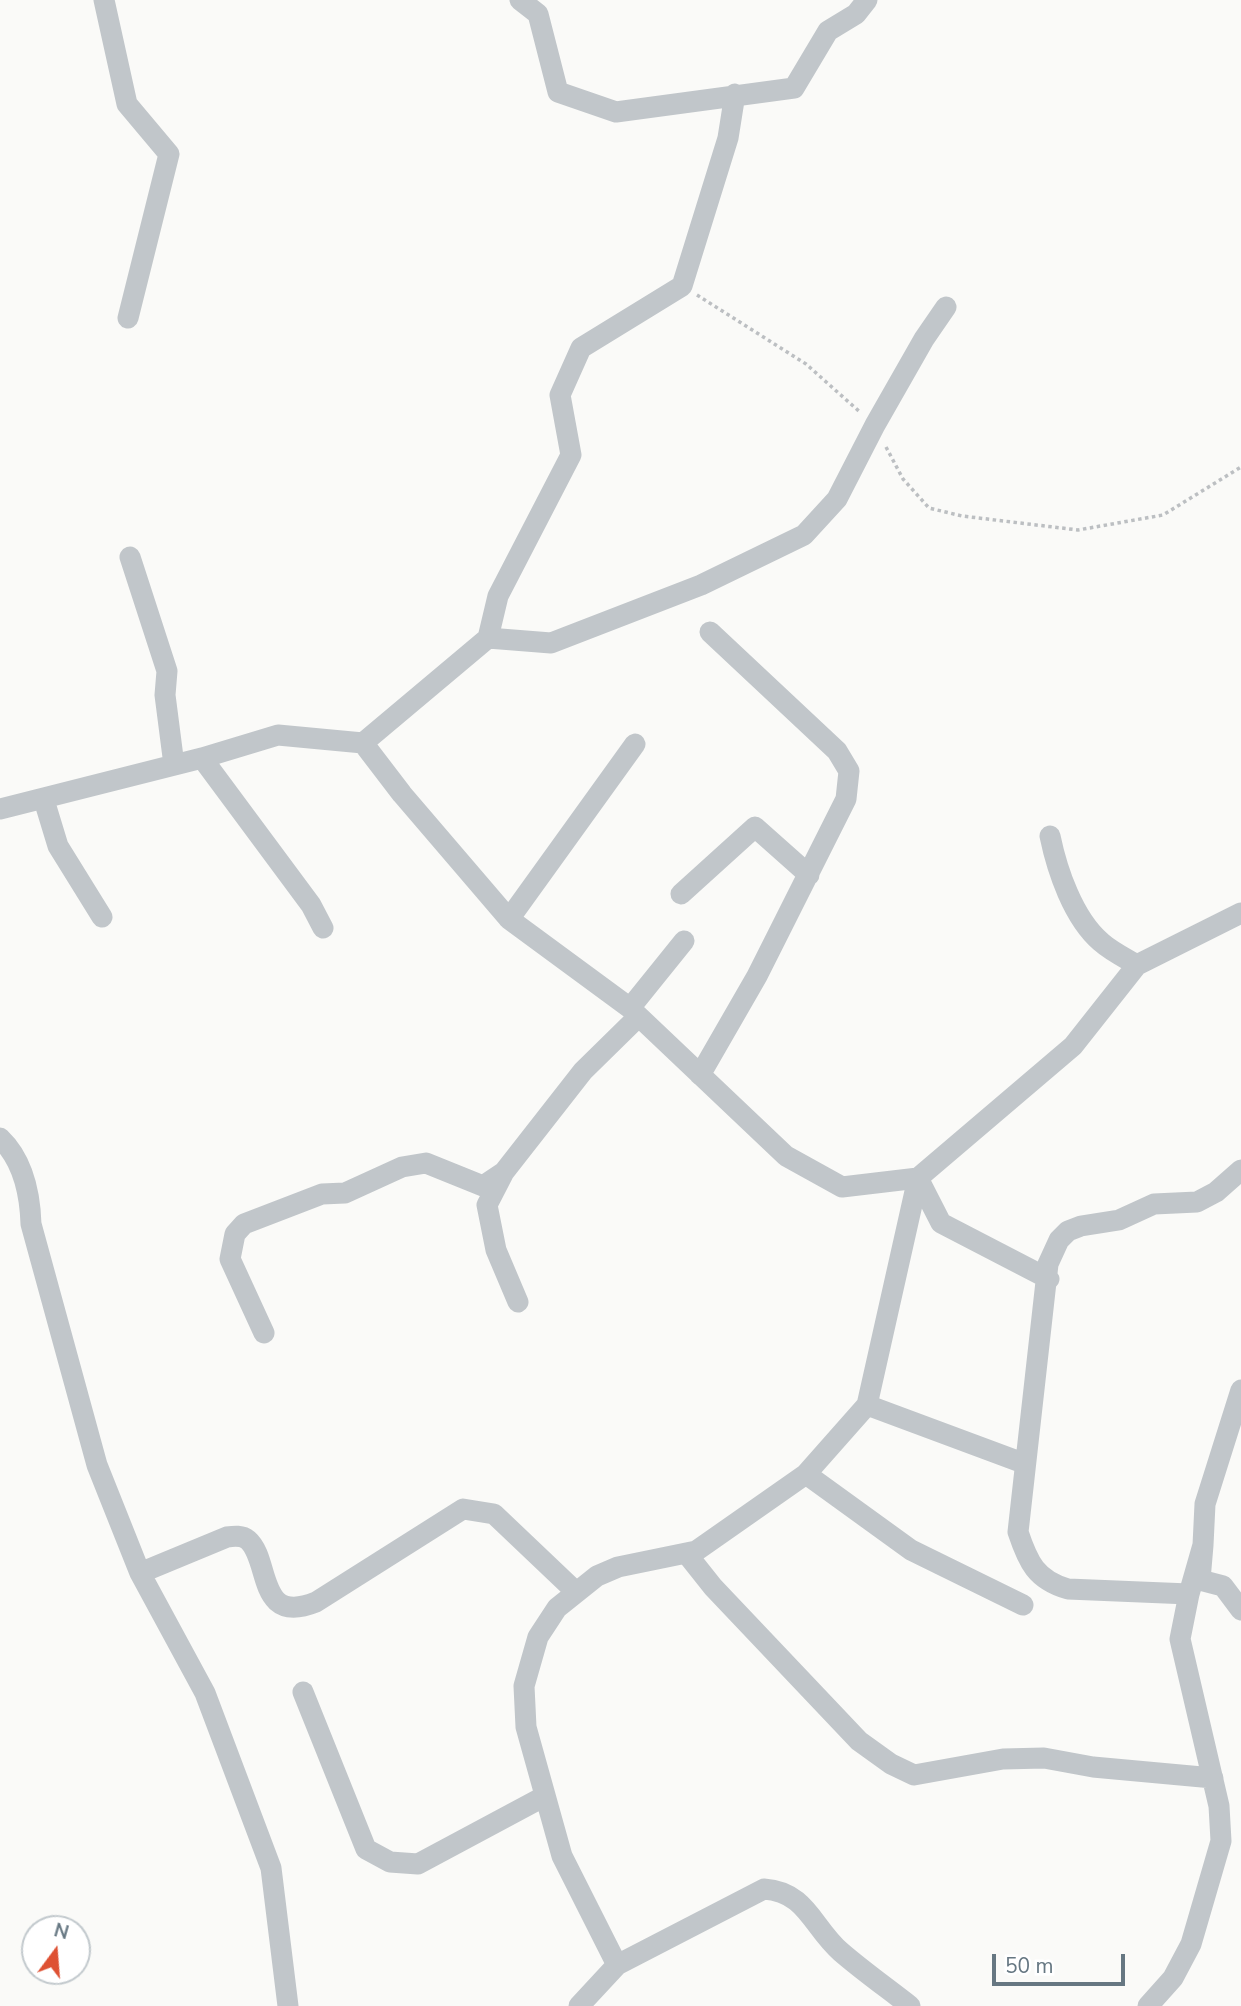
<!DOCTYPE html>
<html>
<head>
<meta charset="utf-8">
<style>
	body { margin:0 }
	#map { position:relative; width:1241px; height:2006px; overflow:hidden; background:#fafaf8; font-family:"Nunito Sans",sans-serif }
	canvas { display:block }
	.north { position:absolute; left:21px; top:1915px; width:70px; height:70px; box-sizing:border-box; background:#fff; border:2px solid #c2c9cd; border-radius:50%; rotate:16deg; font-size:19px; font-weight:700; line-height:28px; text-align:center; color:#667782 }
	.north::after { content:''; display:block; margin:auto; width:24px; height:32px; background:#de5133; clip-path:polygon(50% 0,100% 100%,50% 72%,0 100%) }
	.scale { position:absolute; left:992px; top:1954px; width:133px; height:32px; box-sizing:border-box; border:4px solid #667782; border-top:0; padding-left:9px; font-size:21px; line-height:24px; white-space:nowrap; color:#667782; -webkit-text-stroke:5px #fff; paint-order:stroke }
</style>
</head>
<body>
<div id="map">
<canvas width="1241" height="2006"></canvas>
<div class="north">N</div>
<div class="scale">50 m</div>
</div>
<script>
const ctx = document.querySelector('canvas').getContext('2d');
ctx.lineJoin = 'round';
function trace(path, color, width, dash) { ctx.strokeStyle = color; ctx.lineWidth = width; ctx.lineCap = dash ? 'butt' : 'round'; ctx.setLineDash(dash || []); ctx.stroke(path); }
trace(new Path2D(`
	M697,295L806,364L861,413
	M886,447L903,479L929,508L962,516L1078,530L1163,515L1241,467`), '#bcbfc2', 3.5, [3.5, 3.5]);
trace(new Path2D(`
	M104,0L127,104L169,154L128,318
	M520,0L538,14L558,92L616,112L794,88L828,31L856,14L867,0
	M130,557L167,671L165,695L174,765
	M488,638L498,596L571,455L560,395L581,348L682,286L728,138L735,94
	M363,743L488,638L551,643L701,585L804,535L837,499L875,425L924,339L946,307
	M202,758L311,905L323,928
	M44,800L58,846L102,917
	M0,809L202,758L278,735L363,743L402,794L509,919L630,1008L786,1156L842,1187L918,1178L941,1223L1049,1279
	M1050,836C1057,870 1073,918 1101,942C1111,951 1125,958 1137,965
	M681,894L755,827L809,875
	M509,919L635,744
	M630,1008L684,941
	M700,1075L757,976L846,799L849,771L837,751L710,632
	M0,1138C23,1160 30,1193 31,1224L97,1465L140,1573L205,1693L271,1868L288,2006
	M1241,1170L1216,1192L1197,1202L1154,1204L1119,1220L1081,1226L1068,1231L1059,1240L1048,1264L1018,1532C1028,1562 1036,1580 1068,1589L1189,1594L1203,1545L1200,1580L1223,1586L1241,1610
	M503,1174L487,1205L496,1250L518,1302
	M264,1333L230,1259L235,1234L244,1224L322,1194L345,1193L402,1167L426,1163L483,1186L504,1172L583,1071L638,1017
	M867,1405L1023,1463
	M806,1474L911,1550L1023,1605
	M1203,1545L1205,1504L1241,1390
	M686,1553L713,1587L859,1741L891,1764L914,1775L1003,1759L1044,1758L1093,1767L1213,1778
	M140,1573L227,1537C234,1536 242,1535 248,1540C271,1560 256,1626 316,1602L463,1509L494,1514L575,1591
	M303,1692L366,1849L390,1862L418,1864L545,1796
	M617,1965L562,1856L526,1727L524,1686L538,1637L557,1608L597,1576L618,1567L696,1551L806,1474L867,1405L918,1178L1073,1046L1137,965L1241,913
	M579,2006L617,1965L764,1889C807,1892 812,1927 841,1952C863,1971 887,1988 910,2006
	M1148,2006L1173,1978L1191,1944L1221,1841L1219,1806L1180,1639L1189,1594`), '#c1c6ca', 21);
</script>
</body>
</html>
